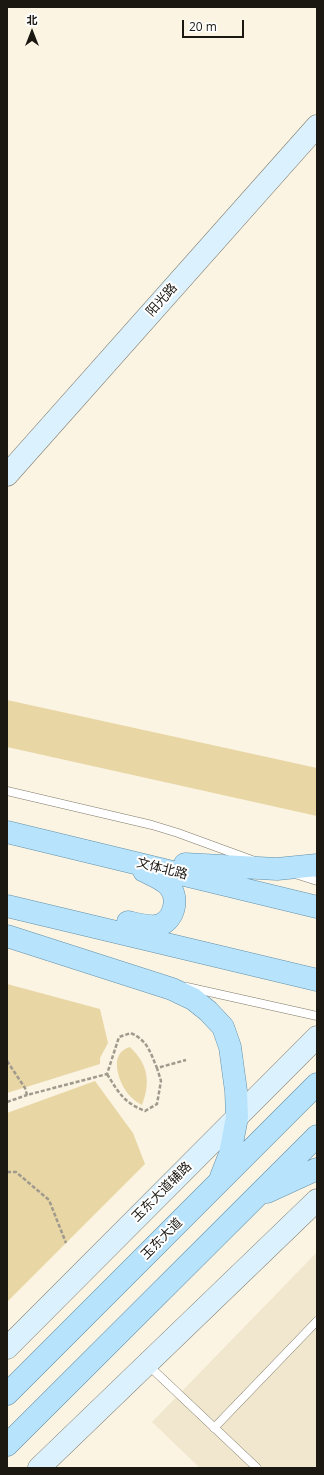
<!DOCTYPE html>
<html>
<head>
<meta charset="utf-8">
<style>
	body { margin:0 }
	#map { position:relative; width:324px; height:1475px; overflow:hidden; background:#fbf4e2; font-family:"Open Sans","Noto Sans SC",sans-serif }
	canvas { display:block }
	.frame { position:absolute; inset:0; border:8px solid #1b1812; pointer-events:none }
	.north { position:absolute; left:12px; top:12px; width:40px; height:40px; -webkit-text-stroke:3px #fff; paint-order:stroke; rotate:0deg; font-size:11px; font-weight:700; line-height:16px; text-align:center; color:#1b1812 }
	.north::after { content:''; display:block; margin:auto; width:14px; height:18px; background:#1b1812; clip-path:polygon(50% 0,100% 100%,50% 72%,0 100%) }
	.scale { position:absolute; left:182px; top:20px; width:62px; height:18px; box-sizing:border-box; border:2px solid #1b1812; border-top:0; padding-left:5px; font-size:12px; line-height:14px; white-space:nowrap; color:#1b1812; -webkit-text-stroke:3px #fff; paint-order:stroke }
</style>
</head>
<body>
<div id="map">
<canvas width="324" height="1475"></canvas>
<div class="frame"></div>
<div class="north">北</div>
<div class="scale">20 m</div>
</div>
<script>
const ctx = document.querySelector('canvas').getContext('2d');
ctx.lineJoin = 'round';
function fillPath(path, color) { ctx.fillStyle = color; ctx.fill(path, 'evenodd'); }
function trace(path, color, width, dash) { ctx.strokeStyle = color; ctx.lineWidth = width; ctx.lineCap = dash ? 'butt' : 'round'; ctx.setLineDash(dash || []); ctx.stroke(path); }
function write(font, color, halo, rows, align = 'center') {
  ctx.font = font + ' "Open Sans","Noto Sans SC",sans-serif'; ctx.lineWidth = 4; ctx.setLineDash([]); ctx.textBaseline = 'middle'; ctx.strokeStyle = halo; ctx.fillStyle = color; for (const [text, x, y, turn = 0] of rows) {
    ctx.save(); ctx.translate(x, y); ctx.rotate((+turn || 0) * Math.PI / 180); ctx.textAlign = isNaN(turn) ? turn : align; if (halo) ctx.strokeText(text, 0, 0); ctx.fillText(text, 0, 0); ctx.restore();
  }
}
fillPath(new Path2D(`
	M317,1252V1468H200L152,1422Z`), '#f0e7ce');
fillPath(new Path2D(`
	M7,700L317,768V816L7,747Z
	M7,984L100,1009L108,1043L100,1058V1064L7,1093Z
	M130,1047C148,1064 151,1082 142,1105C138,1103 134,1100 131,1097C119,1085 107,1053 130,1047Z
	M95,1081L133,1133L145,1164L7,1302V1113Z`), '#e8d6a5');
const lane = new Path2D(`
	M7,791L152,825L178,833L252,860
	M295,874L317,881
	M187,987L317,1016
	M148,1365L257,1468
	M214,1428L317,1321`);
const secondary = new Path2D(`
	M7,475L317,126
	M7,1348L317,1037
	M39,1468L317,1200`);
const primary = new Path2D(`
	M7,832L317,907
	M185,864L277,869L317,865
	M7,906L317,980
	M128,922C137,924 147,927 156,926C174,923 180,898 169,886C163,879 152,875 144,871
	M7,936L172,989L193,999L208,1011L223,1027L230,1047L236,1091L237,1117L230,1154L221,1177
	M267,1192L317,1169
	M7,1394L317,1084
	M7,1445L317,1136`);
trace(lane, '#7f7969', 9);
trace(secondary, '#7f7969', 23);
trace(primary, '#6290a9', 23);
trace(new Path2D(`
	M7,1061L25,1088L27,1095L107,1074L119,1037L131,1033C148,1041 150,1052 157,1068L186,1060
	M107,1074C119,1093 123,1102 145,1111L157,1104L161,1081L157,1068
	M7,1102L27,1095
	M7,1172H16L49,1200L66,1243`), '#9f9a8d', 2.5, [4, 2]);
trace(lane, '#fff', 8);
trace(secondary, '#dcf1fe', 22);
trace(primary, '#b8e3fd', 22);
write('13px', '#1b1812', '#fff', [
	["阳光路",162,300,-48],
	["文体北路",162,869,14],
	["玉东大道辅路",162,1192,-45],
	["玉东大道",162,1239,-45]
]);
</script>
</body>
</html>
